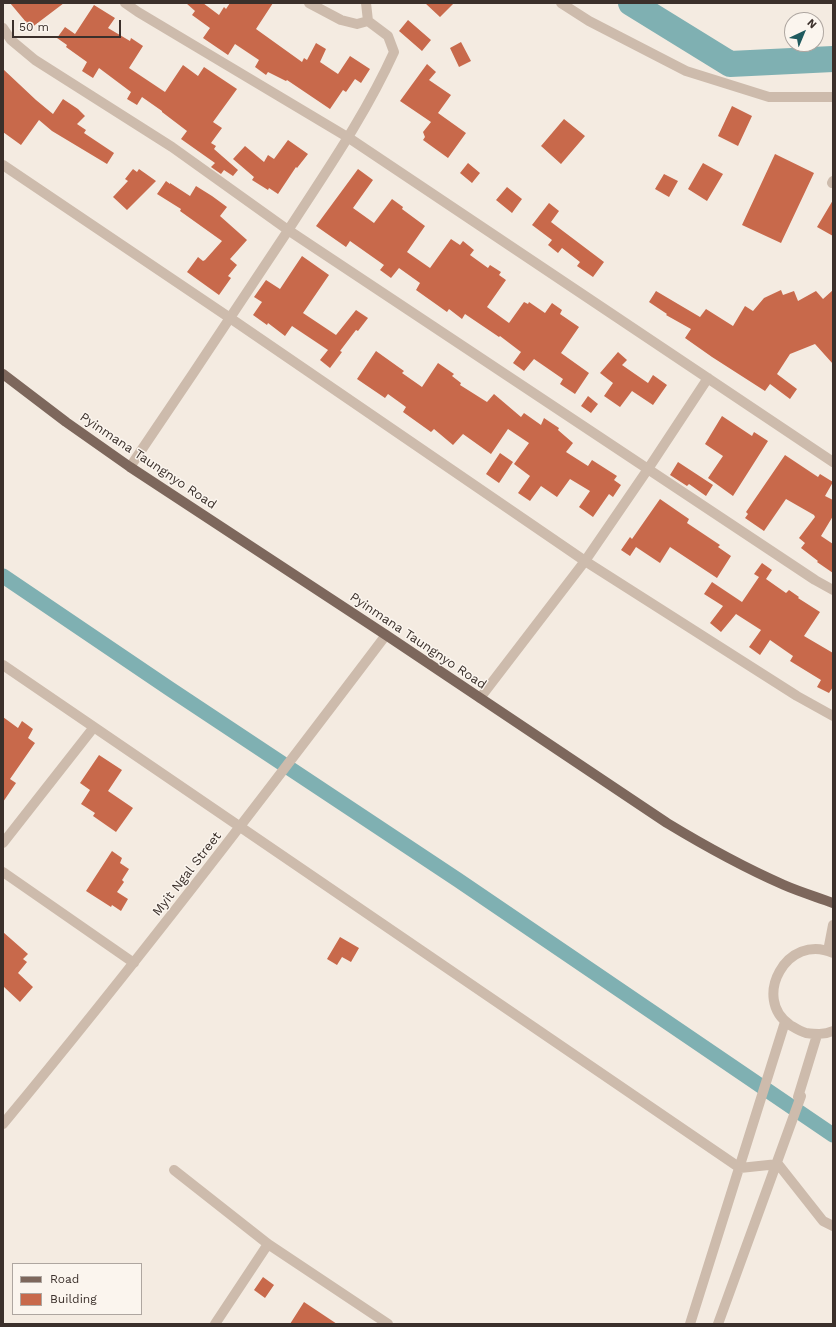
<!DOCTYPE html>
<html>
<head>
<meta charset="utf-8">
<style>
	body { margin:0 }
	#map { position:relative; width:836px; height:1327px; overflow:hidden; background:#f4ebe1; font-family:"Work Sans",sans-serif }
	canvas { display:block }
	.frame { position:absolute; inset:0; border:4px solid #3b302b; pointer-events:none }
	.legend { position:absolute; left:12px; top:1263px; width:130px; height:52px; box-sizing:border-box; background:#fbf5ee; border:1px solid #aea6a0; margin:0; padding:5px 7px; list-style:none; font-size:12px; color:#3b302b }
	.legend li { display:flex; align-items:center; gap:8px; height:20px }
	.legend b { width:20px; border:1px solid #aea6a0 }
	.north { position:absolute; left:784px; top:12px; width:40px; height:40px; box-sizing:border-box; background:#fbf5ee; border:1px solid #aea6a0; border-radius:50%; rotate:44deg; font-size:11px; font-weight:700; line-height:16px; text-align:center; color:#3b302b }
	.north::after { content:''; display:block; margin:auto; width:14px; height:18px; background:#1f5a5e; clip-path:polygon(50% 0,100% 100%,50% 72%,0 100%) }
	.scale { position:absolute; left:12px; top:20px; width:109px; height:18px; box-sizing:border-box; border:2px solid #3b302b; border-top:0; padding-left:5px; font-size:12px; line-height:14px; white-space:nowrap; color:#3b302b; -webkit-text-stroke:3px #fbf5ee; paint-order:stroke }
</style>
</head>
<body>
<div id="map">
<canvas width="836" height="1327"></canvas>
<div class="frame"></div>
<ul class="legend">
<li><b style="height:5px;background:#7d675c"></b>Road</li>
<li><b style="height:11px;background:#c8694b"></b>Building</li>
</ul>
<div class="north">N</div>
<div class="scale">50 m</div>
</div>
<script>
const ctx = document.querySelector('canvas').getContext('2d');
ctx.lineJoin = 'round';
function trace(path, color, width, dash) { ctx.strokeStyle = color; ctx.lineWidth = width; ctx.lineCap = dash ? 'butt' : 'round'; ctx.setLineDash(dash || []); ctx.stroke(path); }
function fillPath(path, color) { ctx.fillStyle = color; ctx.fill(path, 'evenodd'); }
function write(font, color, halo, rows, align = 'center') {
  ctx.font = font + ' "Work Sans",sans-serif'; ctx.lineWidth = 3; ctx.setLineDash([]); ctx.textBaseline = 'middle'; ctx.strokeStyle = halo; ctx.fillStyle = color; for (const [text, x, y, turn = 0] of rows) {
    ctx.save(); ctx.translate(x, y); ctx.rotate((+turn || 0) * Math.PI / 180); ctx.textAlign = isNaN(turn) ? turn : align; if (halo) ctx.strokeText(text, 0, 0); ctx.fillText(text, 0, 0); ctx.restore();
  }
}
trace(new Path2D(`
	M3,576L170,689L458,880L833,1135`), '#7fb0b2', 15);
trace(new Path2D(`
	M631,3L730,64L833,59`), '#7fb0b2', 26);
fillPath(new Path2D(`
	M10,3H64L31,28Z
	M186,3H203L219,15L224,7L226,9L230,3H273L256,29L302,62L304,58L307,60L316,43L326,49L320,62L338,74L350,56L370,69L361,83L355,79L346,92L343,90L330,109L287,80L286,81L268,72L266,75L255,67L259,60L235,44L228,55L203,38L210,28L192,15L195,11Z
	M425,3H454L440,17Z
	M94,5L115,18L108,28L130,41L131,38L143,46L129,68L165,92L183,65L198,76L204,67L237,89L213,122L222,128L211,143L216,146L214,149L238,170L233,176L224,170L221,174L211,167L215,163L181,139L187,131L162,112V111L142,97L137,105L127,99L131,92L99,68L93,78L82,71L87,62L66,47L67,45L57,38L65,27L75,34Z
	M408,20L431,40L422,51L399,31Z
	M461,42L471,61L459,67L450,48Z
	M427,64L436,72L429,80L451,95L438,113L466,133L448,158L423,140L425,137L423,132L431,122L400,101Z
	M3,69L36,100L53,114L63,99L78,109L85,116L77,124L86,130L84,133L114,153L107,164L52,131L39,120L21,145L3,132Z
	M732,106L752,116L738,146L718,136Z
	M564,119L585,136L561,164L541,146Z
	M288,140L308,154L297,168L296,167L278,194L269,188L268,190L252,180L254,177L233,159L245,146L264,162L268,155L274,159Z
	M775,154L814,173L781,243L742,225Z
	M468,163L480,173L472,183L460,173Z
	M703,163L723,174L707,201L688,189Z
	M133,169L137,172L139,169L156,181L127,210L113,197L128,181L125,179Z
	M358,169L373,180L353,208L374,223L392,199L403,207L402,209L425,226L407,252L430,268L451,239L460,245L463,241L474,250L470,255L488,268L490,265L501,272L499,275L506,280L487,307L509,323L524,302L528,304L529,302L545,313L552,303L562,310L560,314L579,327L561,353L589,373L575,394L560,384L563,379L534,359L524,371L513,363L521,352L500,336L499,337L465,314L462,319L449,309L447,312L416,290L420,283L399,268L391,278L380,270L384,265L350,241L346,247L316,226Z
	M664,174L678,181L669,197L655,189Z
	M166,181L170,184V183L190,196L196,186L212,196L227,207L220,216L247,240L230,259L237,265L228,276L231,278L219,295L187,272L198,257L203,261L205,260L222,241L180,211L181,209L157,194Z
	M507,187L522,199L512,213L496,200Z
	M833,200V236L817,227Z
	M549,203L559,211L551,222L604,262L593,277L577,266L580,262L562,248L558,253L548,245L552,240L532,225Z
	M302,256L329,275L303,313L336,335L356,310L368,318L358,331L356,330L340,351L342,352L330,368L320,360L328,350L292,326L285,336L268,323L267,325L253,315L262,302L254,297L266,280L280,289Z
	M781,290L783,295L794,291L798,301L816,291L823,299L833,290V364L815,344L790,354L777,374L797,389L790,399L770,384L765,391L712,357L685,338L691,329L666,315L667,314L649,302L656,291L700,317L706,309L733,326L745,306L753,311L764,298Z
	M376,351L404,371L402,373L422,387L438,363L454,374L452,376L461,383L460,385L487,402L494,394L521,417L524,413L541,425L544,418L559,428L558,430L573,443L566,452L588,466L592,460L617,476L614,480L621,485L613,497L609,494L593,517L579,507L590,491L570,479L557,497L541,486L530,501L518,493L530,476L514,464L529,443L508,429L491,454L463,434L453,445L434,429L431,432L403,412L406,407L388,394L385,398L357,379Z
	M618,352L627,360L622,365L648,383L653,375L667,385L653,405L632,391L620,407L604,396L613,383L600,373Z
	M588,396L598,404L591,413L581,406Z
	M722,416L752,436L754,432L768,441L733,496L708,478L723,456L705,444Z
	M500,453L513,462L499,483L486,474Z
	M785,455L818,477L820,474L833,482L825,496L833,500V516L821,536L833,544V573L817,562L818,561L801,548L805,543L799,538L815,517L814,515L786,499L764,531L745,518L748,514L746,512Z
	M678,462L713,485L706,496L689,484L687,486L670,475Z
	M660,499L689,519L687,523L720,545L718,547L731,556L717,578L670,547L660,563L636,547L630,556L621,550L630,537L632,539Z
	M762,563L772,570L766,579L786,593L789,590L799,597L798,598L820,612L804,636L833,653V687L829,693L817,687L821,680L790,661L793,656L770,640L760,655L749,647L761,630L736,614L721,632L710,623L723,606L704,594L712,582L742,602L759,577L754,574Z
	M3,717L18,728L22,721L33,729L28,738L35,743L10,779L16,783L3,802Z
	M99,755L122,770L108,791L133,808L116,832L93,816L95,813L81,804L90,790L80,783Z
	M112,851L122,858L120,863L129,869L122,880L124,882L117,892L128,899L121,911L112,905L111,907L86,891Z
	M3,932L28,954L23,959L27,962L18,973L33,987L20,1002L3,986Z
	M340,937L359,948L351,962L342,957L337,965L327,959Z
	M263,1277L274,1285L265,1298L254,1290Z
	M304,1302L337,1324H290Z`), '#c8694b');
trace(new Path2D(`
	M125,3L138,12L349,138L833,462
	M309,3L341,20L357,24L368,21
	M561,3L589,21L686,71L769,97H833
	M3,28L11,40L35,60L172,147L288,230L815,580L833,590
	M3,165L230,318L585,561L797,696L833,716
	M832,183L833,181
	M130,467C183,389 235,311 287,232C325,173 365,116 394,52L388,36L368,21L366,3
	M3,665L740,1168L778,1164L823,1221L833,1226
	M480,698L585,561L648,469L708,378
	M3,843L94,727
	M3,872L134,963
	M828,951L833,925
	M833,953C787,932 751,999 790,1025C795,1028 799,1031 806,1033C815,1034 824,1035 833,1031
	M801,1096L798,1097L817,1035
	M3,1124C135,965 261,800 386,635
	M174,1170L268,1244L388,1324
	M215,1324L268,1244
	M690,1324L785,1022
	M718,1324L801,1096`), '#cdbbac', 10);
trace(new Path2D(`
	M3,374L66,422L130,467L386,635L667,823C705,846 743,867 784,885C800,892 817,897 833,903`), '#7d675c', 10);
write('13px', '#3b302b', '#fbf5ee', [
	["Pyinmana Taungnyo Road",148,461,34],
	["Pyinmana Taungnyo Road",418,641,34],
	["Myit Ngal Street",187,874,-52]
]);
</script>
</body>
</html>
